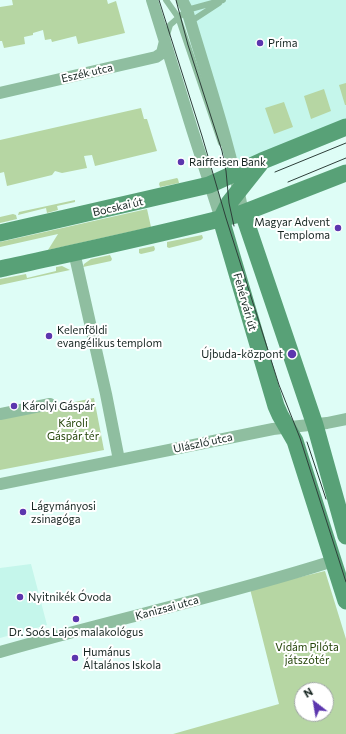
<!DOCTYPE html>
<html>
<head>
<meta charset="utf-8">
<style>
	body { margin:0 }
	#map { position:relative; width:346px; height:734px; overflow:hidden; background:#defdf6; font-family:Commissioner,sans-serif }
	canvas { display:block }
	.north { position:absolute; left:294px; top:682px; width:40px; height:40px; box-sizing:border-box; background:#fff; border:1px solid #a1a7a6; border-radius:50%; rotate:329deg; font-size:11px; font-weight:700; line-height:16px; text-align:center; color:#152420 }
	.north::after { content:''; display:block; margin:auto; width:14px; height:18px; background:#5c36ae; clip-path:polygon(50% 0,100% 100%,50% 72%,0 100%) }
</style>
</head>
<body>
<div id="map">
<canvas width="346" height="734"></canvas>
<div class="north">N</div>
</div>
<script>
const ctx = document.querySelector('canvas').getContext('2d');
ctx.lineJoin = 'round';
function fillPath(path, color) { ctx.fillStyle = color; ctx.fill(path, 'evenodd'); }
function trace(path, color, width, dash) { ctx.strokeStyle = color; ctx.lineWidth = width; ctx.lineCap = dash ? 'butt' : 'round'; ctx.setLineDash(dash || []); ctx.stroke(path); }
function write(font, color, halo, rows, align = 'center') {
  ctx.font = font + ' Commissioner,sans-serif'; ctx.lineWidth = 4; ctx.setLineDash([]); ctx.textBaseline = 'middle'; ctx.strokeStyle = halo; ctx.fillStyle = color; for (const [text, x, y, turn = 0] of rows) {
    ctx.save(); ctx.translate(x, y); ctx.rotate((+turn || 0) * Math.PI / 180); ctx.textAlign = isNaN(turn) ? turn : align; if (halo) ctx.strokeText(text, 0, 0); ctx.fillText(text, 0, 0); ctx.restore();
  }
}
fillPath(new Path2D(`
	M177,0H346V136L234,182Z
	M31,564L47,625L0,638V568Z`), '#c5f6eb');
fillPath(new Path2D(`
	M12,0H107L108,4L116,1L125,33L78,44L76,36L52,42L51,39L45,40L43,30L33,33V35L24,37L25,44L4,48L2,41H0V7L13,5Z
	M346,83V105H345L339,85Z
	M324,89L331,111L311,119L304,96Z
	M284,102L293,127L274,134L265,108Z
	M141,108L144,119H147L157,151L95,166L92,155L84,156L87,168L62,173L55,171L52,175L7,186L4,172L0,173V140Z
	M177,178L178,179L179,183L160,187L159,184L160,182Z
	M75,200V202L57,206L58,210L47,213L46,208L18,215L19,212Z
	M147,209L151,227L48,250L58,234L0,247V242Z
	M13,214L16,215L17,219L0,223V217Z
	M202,235L203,238L201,240L169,248L167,247V242Z
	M154,246L155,249L154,251L141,254L139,253V249Z
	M110,255L112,259L111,261L83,267L84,264L91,259Z
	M62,266L70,270L0,285V279L26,274L27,278L56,271V267Z
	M94,398L104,450L0,470V417Z
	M325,571L346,639V734H173L279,704L250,589ZM302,690H326V714H302Z`), '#b6d6a3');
trace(new Path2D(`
	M166,0L178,17L221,143
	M192,23L193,20L219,3
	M166,38L170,25L187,10L223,0`), '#8fbea0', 6);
trace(new Path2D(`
	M152,0L192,129L221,219
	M182,0L187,10C207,78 230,144 243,213
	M0,93L156,57L162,53L165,41
	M74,252L106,394L119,460
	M0,414L50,404
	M0,484L273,429L327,423L346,419
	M0,652C111,620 224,596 333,561`), '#8fbea0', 12);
trace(new Path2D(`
	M243,213L315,425L346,536
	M221,219L276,406L280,415L295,441L346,601
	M221,219L229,203L260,164
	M0,233L209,185L262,161L346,127
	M0,269C81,251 163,234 243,213L346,173`), '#58a177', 17);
trace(new Path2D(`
	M159,0L202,136L226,218L279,385L300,438L346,582
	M176,0L188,45L222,151L226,171L229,203L234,226
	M275,172L346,143
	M288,182L346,158
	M307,442L326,499`), '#2d3e39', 1);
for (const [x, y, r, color] of [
	[260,43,4,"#5c36ae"],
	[181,162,4,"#5c36ae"],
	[338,228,4,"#5c36ae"],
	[49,336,4,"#5c36ae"],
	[292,354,5,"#5c36ae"],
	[14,406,4,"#5c36ae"],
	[23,512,4,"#5c36ae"],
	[20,597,4,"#5c36ae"],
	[76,619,4,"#5c36ae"],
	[75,658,4,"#5c36ae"]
]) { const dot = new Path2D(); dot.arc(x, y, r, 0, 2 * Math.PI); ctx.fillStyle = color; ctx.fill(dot); trace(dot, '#fff', 1.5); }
write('11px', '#152420', '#fff', [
	["Príma",268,43],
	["Raiffeisen Bank",189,162],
	["Magyar Advent",330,222,"right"],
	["Temploma",330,235,"right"],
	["Kelenföldi",57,330],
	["evangélikus templom",57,343],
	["Újbuda-központ",283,354,"right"],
	["Károlyi Gáspár",22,406],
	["Lágymányosi",31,506],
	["zsinagóga",31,519],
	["Nyitnikék Óvoda",28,597],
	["Dr. Soós Lajos malakológus",76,632,"center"],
	["Humánus",83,652],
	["Általános Iskola",83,665]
], 'left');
write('11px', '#152420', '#fff', [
	["Eszék utca",87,73,-13],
	["Bocskai út",118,207,-13],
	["Fehérvári út",245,302,74],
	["Ulászló utca",203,443,-12],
	["Kanizsai utca",167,608,-15]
]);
write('11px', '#25450a', '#fff', [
	["Károli",73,423],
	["Gáspár tér",73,436],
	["Vidám Pilóta",307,647],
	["játszótér",307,660]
]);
</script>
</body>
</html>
